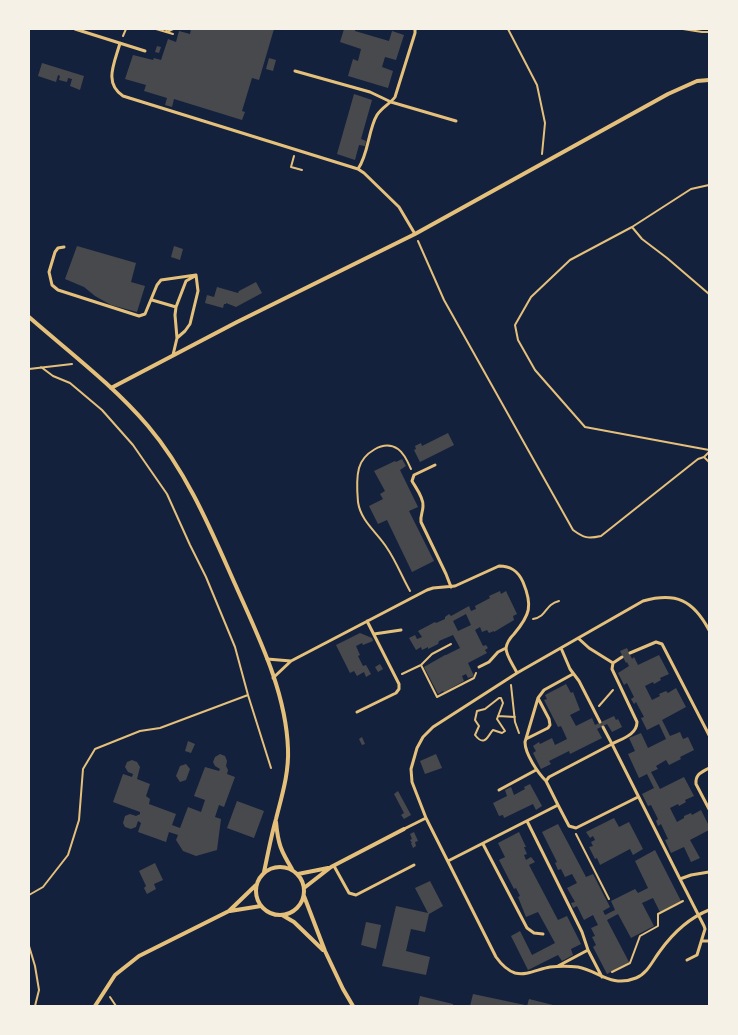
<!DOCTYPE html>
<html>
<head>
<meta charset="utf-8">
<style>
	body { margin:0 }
	#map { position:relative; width:738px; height:1035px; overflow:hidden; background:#14213d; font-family:Inter,sans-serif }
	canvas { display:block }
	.frame { position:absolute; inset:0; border:30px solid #f6f1e7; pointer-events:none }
</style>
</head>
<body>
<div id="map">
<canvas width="738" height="1035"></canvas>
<div class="frame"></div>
</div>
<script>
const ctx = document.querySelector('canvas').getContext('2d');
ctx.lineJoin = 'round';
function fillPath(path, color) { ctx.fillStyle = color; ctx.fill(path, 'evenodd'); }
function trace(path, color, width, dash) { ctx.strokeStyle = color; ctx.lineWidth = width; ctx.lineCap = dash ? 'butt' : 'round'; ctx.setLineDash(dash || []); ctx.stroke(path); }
fillPath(new Path2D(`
	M191,29H274L259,80L252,78L242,111L245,112L242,120L174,99L172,107L165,105L167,98L144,91L146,85L125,79L133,55L153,60L154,58L161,60L168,39L176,42L179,31L190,34Z
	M344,29H355V31L389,41L392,31L404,35L396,60L385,57L382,67L393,71L388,88L348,76L353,59L358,61L361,49L340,42Z
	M157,46L161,47L159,53L155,52Z
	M269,58L276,60L273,71L266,69Z
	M42,63L84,76L80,90L70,86L72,79L68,78L67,82L59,80L60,76L58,75L56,82L38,76Z
	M354,94L372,100L361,139L366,141L365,146L359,145L355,160L337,154Z
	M77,246L136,263L131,282L145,286L137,312L111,305L95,296L84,287L65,279Z
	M174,246L183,249L180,260L171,257Z
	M256,282L262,293L236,307L226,303V304H224L223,308L205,303L207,295L214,297L217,287L238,293L239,291Z
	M448,433L454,445L420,462L414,450L416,449L415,446L421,443L422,446Z
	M402,459L406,466L400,470L418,507L409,511L434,561L412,572L387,520L378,524L369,506L383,499L380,494L385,491L374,471L395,461L396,462Z
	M500,591L501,594L506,591L517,614L513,616L514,620L494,632V631L489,633L487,630L482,632L480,627L475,630L483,646L486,645L488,648L485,650L487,653L468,663L474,676L468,678L466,674L462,676L464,681L444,692L443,691L438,694L424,667L445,655H446L460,648L453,635L439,641L438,644L428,649V647L422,650L421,647L416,650L409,638L415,635L417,639L422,637L418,631L435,622L436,623L445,619V617L449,614L451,616L469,606L471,611L476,609L475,606L490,598L489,596ZM466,614L471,625L458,631L453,621Z
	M360,633L372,638L373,641L363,645L362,643L356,646L360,655L358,656L363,666L366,665L371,674L366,677L364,672L357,676L354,671L350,673L336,645Z
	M627,648L632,659L634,657L638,665L659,655L669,674L660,678L661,680L654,684L653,682L645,686L652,700L660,696L659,694L666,691L668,693L676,688L686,707L662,720L670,736L680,732L683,739L688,737L694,750L680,757L681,759L669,765L666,760L656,766L658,769L651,772L660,789L684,777L694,796L685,800L686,802L679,806L678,804L670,808L677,822L684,818V816L691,813L692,815L701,810L709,826V830L690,840L700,858L691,862L684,847L671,853L665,840L668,839L661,824L658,826L656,821L658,819L651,805L648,806L642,794L654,788L647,774L639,778L628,754L635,751L629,738L641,733L648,748L666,739L659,724L647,730L641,718L644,717L636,702L634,704L631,699L634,697L627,683L624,685L618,673L629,666L627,662L626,663L620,651Z
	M380,664L383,669L378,672L375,667Z
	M566,684L571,693L573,692L580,710L570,715L576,726L592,718L595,725L614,716L616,720L618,719L622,727L612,732L607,724L597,729L602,738L570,754L569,751L549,761L551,764L541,769L533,753L536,751L533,746L539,742L540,744L552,738L555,745L567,739L561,726L558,727L544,700L547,699L545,695Z
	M362,737L365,744L362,745L359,739Z
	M188,741L195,744L191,753L185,751Z
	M220,754L225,756L227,761L226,766L228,770L227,774L235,777L224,807L219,805L215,817L221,819L217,850L196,856L183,851L176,840L178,835L169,832L166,842L138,832L141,823L138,821L136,827L131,829L125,827L123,823L125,816L130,814L136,816L140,814V812L113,802L123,774L132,777L133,774L128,772L125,767L127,762L132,760L137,762L140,767L137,779L150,784L146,796L150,799L149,804L176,814L172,825L180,828L188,807L201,812L205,800L194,796L205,767L219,771L220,769L215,766L213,762L215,757Z
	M436,754L442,768L425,774L420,761Z
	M186,764L190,769L186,780L180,782L176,776L180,766Z
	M530,784L542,806L536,810L533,804L504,818L503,815L499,816L493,803L507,796L505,790L511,787L514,795L525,789L524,787Z
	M398,791L411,815L404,819L401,815L404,813L394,794Z
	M237,801L264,811L254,838L227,828Z
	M614,818L619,827L629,822L643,849L633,855L630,849L600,865L597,858L595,859L589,847L593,846L591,842L595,840L593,836L590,838L586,832Z
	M558,824L586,877L593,874L610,907L603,911L605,915L615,910L611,901L635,889L638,893L648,888L635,861L655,850L681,901L660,912L653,898L642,903L654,926L631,938L618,914L607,920L629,962L607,974L593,947L596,945L592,937L595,936L591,928L598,925L593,915L584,920L577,906L573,908L571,903L575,902L567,888L577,883L572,874L565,877L561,869L558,870L555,863L557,862L542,832Z
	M414,832L418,841L415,842L416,846L413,848L411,843H412L410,840L412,839L410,834Z
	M519,832L526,847H524L527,854L524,855L526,860L531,857L535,862L529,865L558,920L567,916L581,944L571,949L573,955L562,961L558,955L528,970L511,936L520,931L532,955L555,943L538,912L526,917L518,897L520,896L516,888L514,889L499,860L505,857L498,843Z
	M155,863L163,880L154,884L156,889L147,894L144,888L146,886L139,871Z
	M430,881L443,906L429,914L425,932L411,929L406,951L430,957L426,975L382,966L396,906L428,913L415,888Z
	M366,922L381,925L376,949L361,945Z
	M473,994L525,1005V1006H470Z
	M420,996L453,1004V1006H418Z
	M529,999L553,1005V1006H527Z`), '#48494c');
trace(new Path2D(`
	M156,29L173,34
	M166,29L167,32L173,29
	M508,29L537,85L545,123L542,154
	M683,29L702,32H709
	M123,36L126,29
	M294,156L291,167L302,170
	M709,185L691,189L632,227L570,260L531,297L515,325L518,340L535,370L585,427L709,450
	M632,227L642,239L667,258L709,294
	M418,241L444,300L573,530C584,538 588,539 601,536L698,459L704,457L709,462
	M41,367L53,376L70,383L102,410L133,445L167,494L190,545L206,577L235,647L248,695
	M29,369L72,364
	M704,457L709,452
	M410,591C402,577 396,561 387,548C377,532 361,522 358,502C357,491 356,479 359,468C363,454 383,439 398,449C404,453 408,462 411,469
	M533,619C548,616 544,605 559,601
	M421,665L437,697L474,678L476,673
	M402,674L421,665L432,654L451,644
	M511,685L515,722L519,733
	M499,698H501L503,703L497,719L505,731L502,733L493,730C488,735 485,748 475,735L479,726L475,720L477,711L485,709Z
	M599,706L613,690
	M498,716L515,717
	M576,834L609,899
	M29,895L43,887L68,855L79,820L83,769L95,749L140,731L160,728L248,695L271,768
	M29,946L35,966L39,990L35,1006
	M612,972L630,963L640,936L658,926V914L683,901
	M110,997L116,1006`), '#e5c07b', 2);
trace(new Path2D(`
	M75,29L145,51
	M120,43C115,62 103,83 123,96L358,169L364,173L399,207L415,234
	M295,71L370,92L391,102L456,121
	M358,169C369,153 368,130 377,115C382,107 390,104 395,97L415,33V29
	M64,247L58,248L55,252L49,272L52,285L58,290L139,316L145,314L157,285L161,280L196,275
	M152,300L176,307
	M177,338L185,331L190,324L198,291L196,275
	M173,355L177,338L175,315L176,307L186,281L195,276
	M435,465L414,475L412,481C416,488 424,498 423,506C423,512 420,516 421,522L446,574L451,587
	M709,630C693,600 676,592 643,601L517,673L433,727L423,737L417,748L411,769L412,782L426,818L496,957C501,964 506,970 515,973C527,976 538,969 550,967C559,966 569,966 578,967C599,971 611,988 636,978C648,973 653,960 660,951C673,933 689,918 709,910
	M374,634L401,630
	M578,638L589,648L613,663
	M561,648L570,669L579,681L600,722
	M630,653L656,642L662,644L709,735
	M267,659L291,661
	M479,667L489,662L498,652L506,648
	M273,678L291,661L427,590L433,588L455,586L499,566C511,566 518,571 523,582C533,606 530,615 514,634C510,638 507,642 506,648C506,656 514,666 517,673
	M357,712L396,693L399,689V684L367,621
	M603,727L612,744C621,739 637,735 637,722L612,669L613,663L622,657
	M526,739L548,728L550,725L549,719L538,698
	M709,768C702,772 695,774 696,784L709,809
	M546,781C538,773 525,754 525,742L538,698L544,690L573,674
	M499,790L536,770
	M558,805L569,826L576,828L638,797
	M527,821L582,932L588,950
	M404,829L426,818
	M483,844L527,928L534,933L543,934
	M448,861L558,805L546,781L549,777L612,744L680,879L691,875L709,872
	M334,866L349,893L356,895L414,865
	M680,879L704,926L705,929L697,955L687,960
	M702,941H709
	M558,966L588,950L602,977`), '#e5c07b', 3);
trace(new Path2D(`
	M29,317C69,352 113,385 148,426C187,472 211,530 235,584C258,636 286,691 288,749C289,773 282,795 276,819C271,836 268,854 264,872
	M111,388L237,322L415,234L668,94L697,81L709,80
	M276,822C278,844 281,851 292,869
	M256 891a24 24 0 1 1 48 0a24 24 0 1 1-48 0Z
	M298,874L328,868
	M304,888L331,867L404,829
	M304,896L325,951L343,989L353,1006
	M230,911L261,906
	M282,915L294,922L323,950
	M95,1006L115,975L139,956L229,911L256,885`), '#e5c07b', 4);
</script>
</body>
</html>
